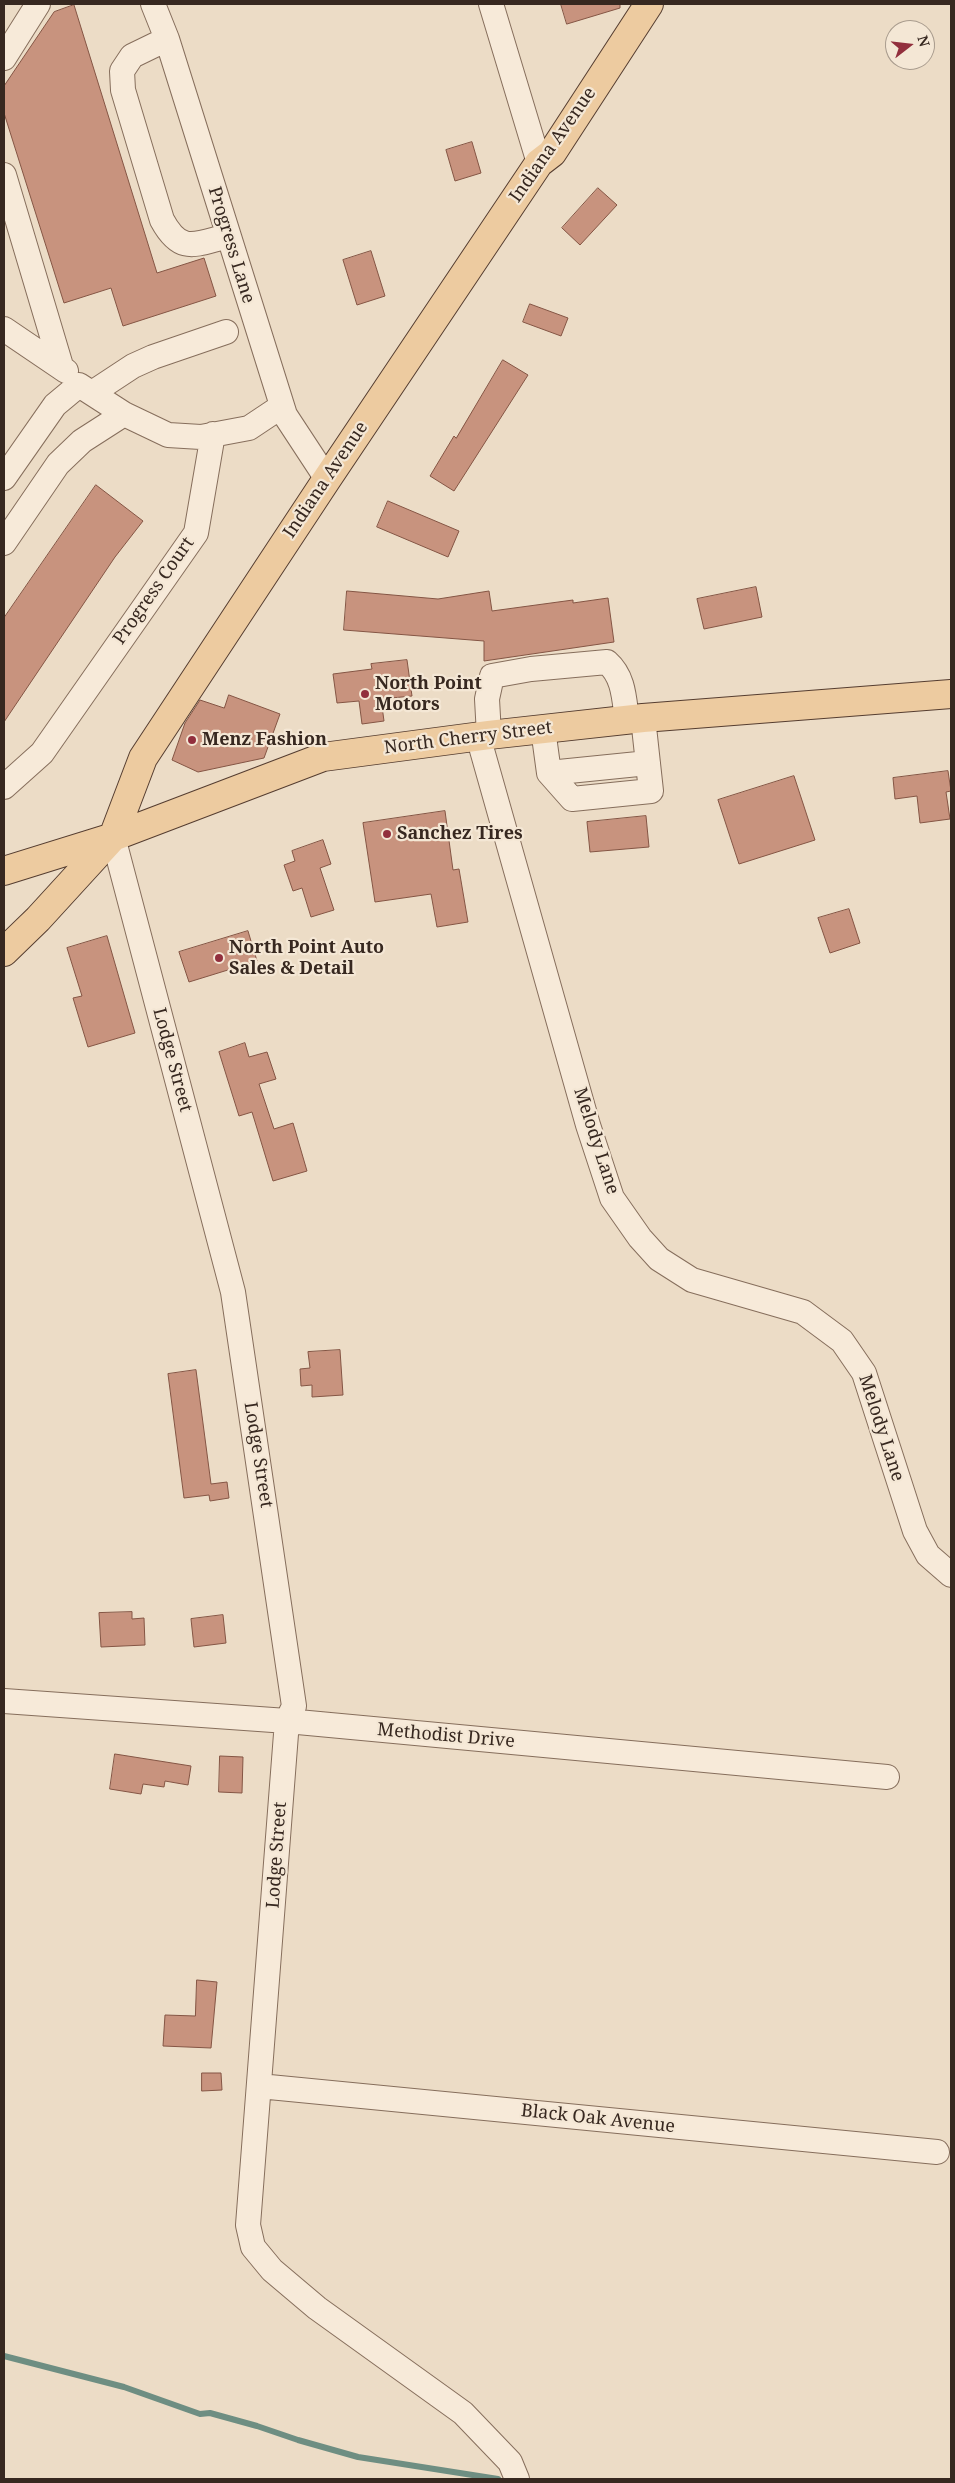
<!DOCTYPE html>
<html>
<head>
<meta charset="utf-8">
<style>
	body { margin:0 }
	#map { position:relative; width:955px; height:2483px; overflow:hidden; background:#ecdcc6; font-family:"Noto Serif",serif }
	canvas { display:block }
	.frame { position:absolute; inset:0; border:5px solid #372820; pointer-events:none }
	.north { position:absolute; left:885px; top:20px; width:50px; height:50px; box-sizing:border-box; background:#f4e7d5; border:1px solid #a89b8d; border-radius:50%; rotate:74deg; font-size:14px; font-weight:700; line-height:20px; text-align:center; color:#372820 }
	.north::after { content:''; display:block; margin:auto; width:18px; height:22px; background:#922f3d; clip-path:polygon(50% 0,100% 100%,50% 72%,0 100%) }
</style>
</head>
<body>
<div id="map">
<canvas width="955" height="2483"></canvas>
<div class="frame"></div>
<div class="north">N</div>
</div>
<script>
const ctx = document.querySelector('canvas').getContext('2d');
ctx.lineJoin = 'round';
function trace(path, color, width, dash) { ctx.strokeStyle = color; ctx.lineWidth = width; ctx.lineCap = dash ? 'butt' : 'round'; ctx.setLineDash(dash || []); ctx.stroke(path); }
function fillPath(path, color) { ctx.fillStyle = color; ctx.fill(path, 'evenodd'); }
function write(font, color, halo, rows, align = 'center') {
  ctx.font = font + ' "Noto Serif",serif'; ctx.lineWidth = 4.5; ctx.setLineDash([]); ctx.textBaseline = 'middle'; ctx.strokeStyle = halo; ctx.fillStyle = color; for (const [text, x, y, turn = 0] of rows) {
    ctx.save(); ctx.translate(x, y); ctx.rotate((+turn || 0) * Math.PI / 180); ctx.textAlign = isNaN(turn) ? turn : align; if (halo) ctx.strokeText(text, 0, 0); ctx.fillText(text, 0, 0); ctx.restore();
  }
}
trace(new Path2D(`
	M4,2356L124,2387L200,2414L210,2413L257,2426L298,2440L358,2457L498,2479`), '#6e8e82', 6);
const building = new Path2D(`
	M561,4H620V8L567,24Z
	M74,5L157,273L204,258L216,296L123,326L111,288L64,303L4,113V86L54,12Z
	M472,142L481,173L455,181L446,150Z
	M598,188L617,205L580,245L562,228Z
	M371,251L385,296L357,305L343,260Z
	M530,304L568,318L561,336L523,322Z
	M503,360L528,375L454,491L430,476L454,436L456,438Z
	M96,485L143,521L115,557L4,722V618Z
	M388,501L459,531L448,557L377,527Z
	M756,587L762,617L704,629L697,599Z
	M347,591L438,599L489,591L492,611L573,600V603L608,598L614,642L484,661V641L344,630Z
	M407,660L412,696L381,699L384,721L362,724L359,701L337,703L333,674L372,669L371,664Z
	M229,695L280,714L264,758L198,772L172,760L185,723L200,700L224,708Z
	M948,771L951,791L946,792L950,819L920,823L917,796L895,799L893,778Z
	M794,776L815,840L739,864L718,800Z
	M445,811L453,870L459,869L468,922L437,927L431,894L375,902L363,823Z
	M646,816L649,847L590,852L587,822Z
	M323,840L331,864L320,868L334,910L311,917L302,888L293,891L284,865L295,861L292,851Z
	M849,909L860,943L830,953L818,918Z
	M248,931L257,961L189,982L179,952Z
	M107,936L135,1033L88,1047L73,998L82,996L67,948Z
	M245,1043L249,1057L267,1052L276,1079L259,1084L274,1129L293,1123L307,1171L273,1181L252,1112L239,1116L219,1052Z
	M340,1350L343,1395L312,1397V1385L301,1386L300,1369L310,1368L308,1352Z
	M196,1370L211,1484L227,1482L229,1498L210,1501L209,1495L184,1498L168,1374Z
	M132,1612V1619L144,1618L145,1645L101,1647L99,1613Z
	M223,1615L226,1643L194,1647L191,1619Z
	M115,1754L191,1766L188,1785L165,1781L164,1787L143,1784L141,1794L110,1789Z
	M220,1756L243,1757L242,1793L219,1792Z
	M197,1980L217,1982L211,2048L163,2046L165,2015L195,2016Z
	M202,2073H221L222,2090L202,2091Z`);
fillPath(building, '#c8937e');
trace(building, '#845544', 1);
const minor = new Path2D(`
	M153,4L167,39L285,415L327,479
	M491,4L539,163
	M167,39L132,56L122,71L123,90L162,220C181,255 195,244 228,236
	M4,58L38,4
	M4,175L61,366
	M4,329L66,371
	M92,393L133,366L153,357L226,332
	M4,478L55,405L79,385L124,414L168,435L201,437L249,428L282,406
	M4,543L58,464L82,441L124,414
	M543,729L549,773L572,799L651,791L643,718
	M489,735L487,699L492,676L531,669L607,662C624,677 624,698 627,720
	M478,736L588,1125L612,1198L640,1238L659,1259L692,1280L803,1312L842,1341L864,1373L915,1531L928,1555L951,1575
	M549,773L648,763
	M4,787L42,753L196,533L213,434
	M113,837L233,1292L294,1706L287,1721L248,2225L253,2247L272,2270L317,2308L463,2413L510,2462L517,2479
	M4,1701L287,1721L887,1777
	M259,2086L937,2152`);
const major = new Path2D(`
	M4,871L113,837L323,757L489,735L643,718L951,694
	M4,952L38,919L113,837L143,758L327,479L539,163L552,153L649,4`);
trace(minor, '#866e5c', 26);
trace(major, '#553d30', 30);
trace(minor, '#f7ead9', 24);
trace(major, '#edcba0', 28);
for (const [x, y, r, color] of [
	[365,694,5,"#922f3d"],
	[192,740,5,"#922f3d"],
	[387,834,5,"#922f3d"],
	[219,958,5,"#922f3d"]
]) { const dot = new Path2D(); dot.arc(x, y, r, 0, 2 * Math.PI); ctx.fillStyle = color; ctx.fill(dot); trace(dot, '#f4e7d5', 2); }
write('18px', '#372820', '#f4e7d5', [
	["Indiana Avenue",553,145,-55],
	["Progress Lane",231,245,73],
	["Indiana Avenue",326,480,-56],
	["Progress Court",154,591,-55],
	["North Cherry Street",468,738,-7],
	["Lodge Street",172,1060,75],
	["Melody Lane",596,1141,72],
	["Melody Lane",881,1428,72],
	["Lodge Street",258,1455,81],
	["Methodist Drive",446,1736,5],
	["Lodge Street",277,1855,-86],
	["Black Oak Avenue",598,2119,6]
]);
write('bold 18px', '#372820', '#f4e7d5', [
	["North Point",375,684],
	["Motors",375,705],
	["Menz Fashion",202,740],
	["Sanchez Tires",397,834],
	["North Point Auto",229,948],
	["Sales & Detail",229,969]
], 'left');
</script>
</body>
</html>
